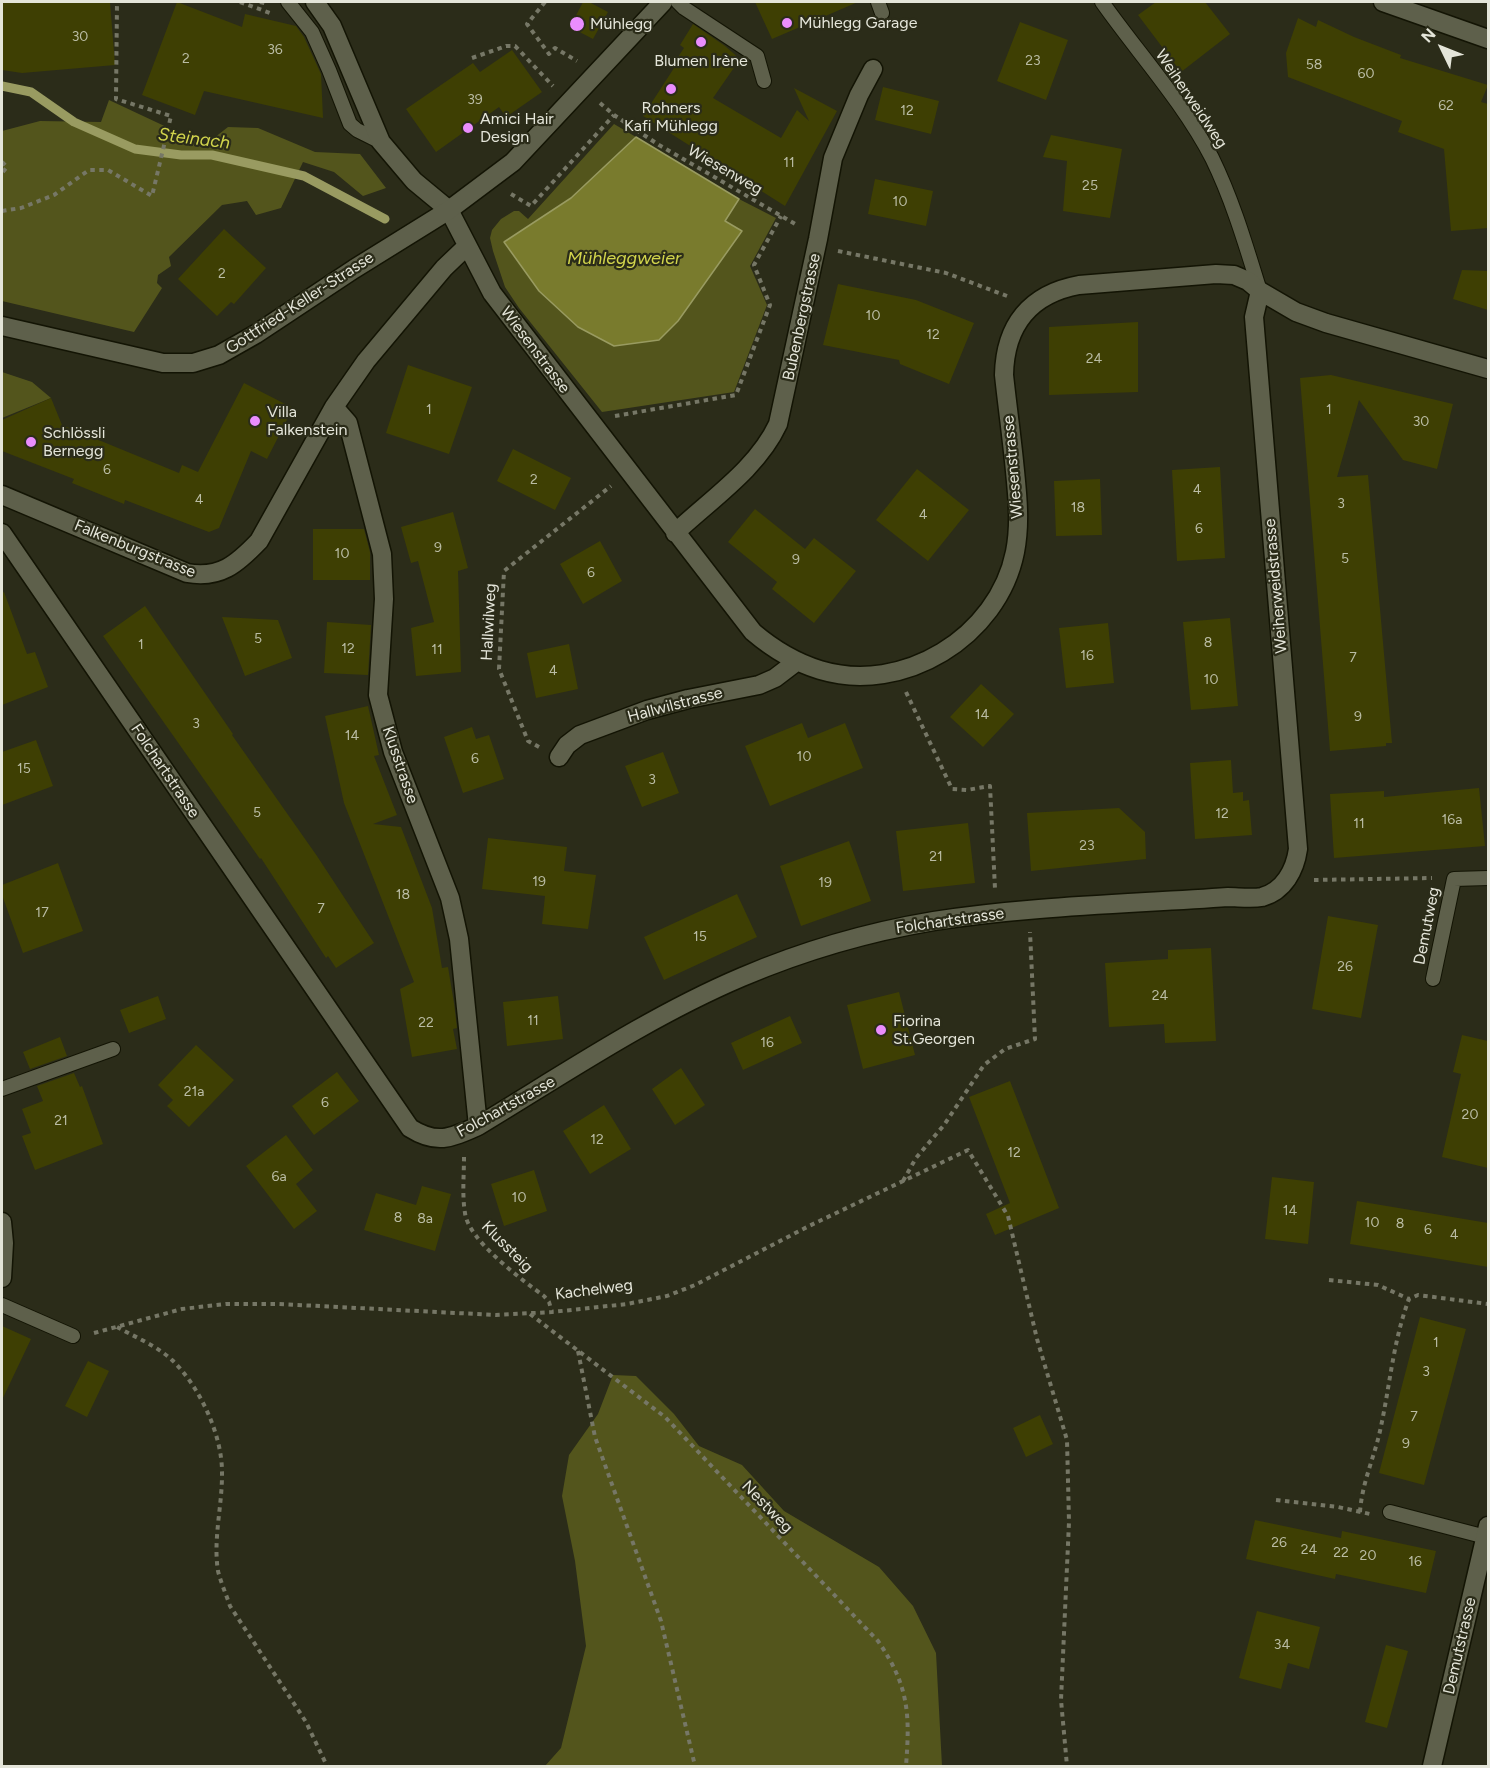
<!DOCTYPE html>
<html>
<head>
<meta charset="utf-8">
<style>
	body { margin:0 }
	#map { position:relative; width:1490px; height:1768px; overflow:hidden; background:#2b2c19; font-family:Figtree,sans-serif }
	canvas { display:block }
	.frame { position:absolute; inset:0; border:3px solid #e4e5d9; pointer-events:none }
	.north { position:absolute; left:1412px; top:18px; width:60px; height:60px; -webkit-text-stroke:4px #2b2c19; paint-order:stroke; rotate:313deg; font-size:16px; font-weight:700; line-height:24px; text-align:center; color:#e4e5d9 }
	.north::after { content:''; display:block; margin:auto; width:21px; height:27px; background:#e4e5d9; clip-path:polygon(50% 0,100% 100%,50% 72%,0 100%) }
</style>
</head>
<body>
<div id="map">
<canvas width="1490" height="1768"></canvas>
<div class="frame"></div>
<div class="north">N</div>
</div>
<script>
const ctx = document.querySelector('canvas').getContext('2d');
ctx.lineJoin = 'round';
function fillPath(path, color) { ctx.fillStyle = color; ctx.fill(path, 'evenodd'); }
function trace(path, color, width, dash) { ctx.strokeStyle = color; ctx.lineWidth = width; ctx.lineCap = dash ? 'butt' : 'round'; ctx.setLineDash(dash || []); ctx.stroke(path); }
function write(font, color, halo, rows, align = 'center') {
  ctx.font = font + ' Figtree,sans-serif'; ctx.lineWidth = 4.5; ctx.setLineDash([]); ctx.textBaseline = 'middle'; ctx.strokeStyle = halo; ctx.fillStyle = color; for (const [text, x, y, turn = 0] of rows) {
    ctx.save(); ctx.translate(x, y); ctx.rotate((+turn || 0) * Math.PI / 180); ctx.textAlign = isNaN(turn) ? turn : align; if (halo) ctx.strokeText(text, 0, 0); ctx.fillText(text, 0, 0); ctx.restore();
  }
}
fillPath(new Path2D(`
	M109,100L205,145L228,127L258,128L315,152L360,154L386,188L363,196L334,172L303,162L281,208L256,215L247,201L222,205L169,257L171,266L158,275L157,283L162,288L134,332L2,301V131L40,121L101,122Z
	M614,124L636,137L571,198L504,242L539,291L578,327L742,232L725,221L739,199L776,218L750,266L767,305L734,392L602,412L519,308L505,287L493,251L490,238L492,230L501,219L514,211H519L528,219Z
	M2,372L32,382L51,398L2,418Z
	M613,1375L636,1376L674,1414L699,1446L742,1465L784,1511L879,1567L913,1606L936,1653L942,1766H545L561,1748L586,1646L575,1561L562,1496L569,1455L598,1414Z`), '#53551c');
const water = new Path2D(`
	M636,137L739,199L725,221L742,231L678,321L659,340L614,346L578,327L539,291L504,242L571,198Z`);
fillPath(water, '#797b2d');
trace(water, '#999b61', 1.5);
trace(new Path2D(`
	M2,86L31,92L74,122L135,149L181,155H212L304,176L385,219`), '#999b61', 9);
fillPath(new Path2D(`
	M2,2H110L115,65L22,73L2,70Z
	M177,2L242,27L245,14L296,26L304,37L321,74L323,118L204,91L195,115L142,95Z
	M583,2H589L608,12L593,39L570,27Z
	M755,2H858L772,39Z
	M1156,2H1205L1230,34L1181,72L1138,15Z
	M1298,18L1316,27L1318,20L1354,37L1401,55L1400,58L1488,85L1481,102L1488,104V228L1451,231L1444,149L1398,132L1402,121L1288,77L1286,53Z
	M1020,22L1068,40L1046,100L997,81Z
	M693,24L725,46L740,59L713,98L781,138L797,110L809,121L794,88L837,111L785,206L643,116L674,68L672,66L684,48L680,45Z
	M512,50L542,92L506,117L499,107L436,152L406,109L473,63L480,72Z
	M883,87L939,101L931,134L875,120Z
	M1051,135L1122,149L1110,218L1063,211L1067,161L1043,157Z
	M875,179L933,191L926,226L868,214Z
	M224,229L266,268L234,304L231,302L217,316L178,279Z
	M1462,270L1488,271V310L1453,299Z
	M838,284L916,300L974,323L949,384L900,364L899,360L823,345Z
	M1138,322V392L1049,395V327Z
	M408,365L472,387L449,454L386,433Z
	M1331,375L1453,404L1437,469L1403,460L1359,400L1337,477L1368,475L1392,743H1386V746L1330,751L1300,378Z
	M244,383L293,408L267,459L251,451L219,528L209,532L125,500L124,504L72,483L74,479L2,451V420L51,398L62,425L179,473L182,465L198,472Z
	M513,449L571,478L555,510L497,481Z
	M1220,467L1225,558L1177,561L1172,470Z
	M917,469L969,510L928,561L876,520Z
	M1100,479L1102,535L1056,536L1054,481Z
	M755,509L805,549L814,538L856,571L814,623L772,589L777,582L728,542Z
	M453,512L468,568L458,571L461,672L416,676L411,628L434,622L418,561L411,563L401,527Z
	M313,529H364L370,552V580H313Z
	M600,541L622,581L583,604L560,564Z
	M4,592L27,654L35,652L48,687L2,705V593Z
	M145,606L233,734L232,735L317,856L374,943L336,968L328,956L326,958L261,858L260,859L103,636Z
	M222,617L278,620L292,658L245,676Z
	M1230,618L1238,706L1191,710L1183,622Z
	M327,622L371,625L368,675L324,673Z
	M1108,623L1114,683L1066,688L1059,628Z
	M569,644L578,689L536,698L527,653Z
	M981,684L1014,714L983,747L950,717Z
	M368,706L379,755L374,756L397,815L373,824L401,827L432,908L442,968L448,967L454,1003L457,1028L453,1029L457,1049L412,1057L400,989L414,982L344,803L325,716Z
	M802,723L808,738L845,723L863,768L770,806L745,746Z
	M472,727L476,739L489,735L504,779L463,793L444,737Z
	M36,740L53,786L2,805V752Z
	M663,752L679,793L642,807L625,766Z
	M1231,760L1233,793L1243,792V801L1249,800L1252,835L1195,839L1190,763Z
	M1479,788L1485,846L1334,858L1330,794L1384,791V797Z
	M1119,808L1145,832L1146,859L1031,871L1027,813Z
	M968,823L975,883L903,891L896,831Z
	M488,838L567,847L564,871L596,875L588,929L542,924L545,896L482,889Z
	M849,841L871,901L801,926L780,866Z
	M58,863L83,931L23,953L2,895V885Z
	M737,894L757,937L664,980L644,937Z
	M1328,916L1378,925L1361,1018L1312,1009Z
	M1211,948L1216,1041L1165,1043L1164,1024L1109,1027L1105,963L1168,959V950Z
	M899,992L915,1055L863,1069L847,1005Z
	M158,996L166,1019L129,1033L120,1010Z
	M558,996L563,1039L507,1046L503,1002Z
	M790,1016L802,1043L743,1070L731,1043Z
	M1462,1035L1488,1041V1168L1442,1157L1461,1074L1453,1072Z
	M60,1037L67,1056L30,1069L23,1052Z
	M196,1045L234,1080L189,1127L167,1106L173,1100L158,1085Z
	M681,1068L705,1105L675,1125L652,1089Z
	M337,1072L359,1101L314,1135L292,1106Z
	M74,1073L80,1087L82,1086L103,1144L35,1170L22,1136L31,1133L22,1109L43,1101L37,1086Z
	M1010,1081L1059,1208L995,1235L986,1214L1010,1203L969,1097Z
	M604,1105L631,1149L590,1174L563,1131Z
	M286,1135L313,1170L296,1184L317,1211L294,1229L246,1166Z
	M534,1170L547,1211L504,1226L491,1184Z
	M1272,1177L1314,1182L1308,1244L1265,1239Z
	M422,1186L451,1194L435,1251L364,1230L376,1193L416,1205Z
	M1357,1201L1488,1223V1267L1350,1244Z
	M1420,1317L1466,1329L1424,1485L1379,1473Z
	M2,1326L31,1339L2,1400Z
	M88,1361L109,1371L87,1417L65,1406Z
	M1040,1415L1053,1444L1026,1457L1013,1428Z
	M1255,1520L1341,1538L1342,1531L1436,1551L1426,1593L1336,1574L1335,1579L1246,1559Z
	M1257,1611L1320,1627L1309,1669L1288,1663L1281,1689L1239,1678Z
	M1386,1645L1408,1651L1387,1728L1365,1722Z`), '#3e3f03');
const lane = new Path2D(`
	M288,2L312,32L329,70L350,124L357,130L381,142
	M678,2L684,8L757,56L764,81
	M878,2L882,13
	M1102,2C1138,53 1183,102 1212,158C1233,201 1246,246 1260,291
	M1433,979L1454,879L1488,878
	M2,1089L113,1049
	M2,1305L73,1336
	M1390,1512L1486,1537`);
const street = new Path2D(`
	M315,2L332,26L381,142L414,181L449,210L492,293L753,632C773,649 794,662 820,670C903,695 998,637 1015,552C1021,521 1017,492 1014,461C1011,432 1007,403 1004,375C1005,325 1030,294 1079,285L1216,274L1234,275L1248,281L1260,291L1296,312L1326,323L1488,369
	M334,407L348,423L382,554L384,599L378,695L393,752L450,898L459,939L478,1126
	M2,495L187,573C220,579 237,564 259,541L334,407L366,361L444,268L467,246
	M2,533L410,1128C437,1145 451,1138 478,1126C564,1074 650,1016 742,977C803,951 868,932 934,921C1030,906 1130,904 1228,897C1238,897 1251,899 1262,897C1284,891 1295,870 1298,849L1254,317L1260,291
	M675,533C711,499 757,469 778,424L818,239L833,158L859,95L873,69
	M559,757L567,745L580,735L647,710L688,699L759,685L775,678L796,662
	M2,1222L4,1243L2,1278`);
const secondary = new Path2D(`
	M1383,2L1488,39
	M2,326L163,363H193L219,355L256,334L354,269L449,210L513,162L663,2
	M1432,1766L1488,1526`);
trace(lane, '#131404', 16);
trace(street, '#131404', 21);
trace(secondary, '#131404', 21);
trace(new Path2D(`
	M240,2L270,13
	M260,2L268,4
	M545,2L527,24L549,54L555,48L577,61
	M472,58L506,46H515L553,86
	M600,103L614,115L659,145L797,225
	M2,162L7,167L2,173
	M511,194L531,206L614,115
	M2,211L21,208L54,195L89,170H108L152,196L171,116L116,99L117,2
	M838,251L946,273L1007,296
	M615,416L736,395L770,305L754,265L781,216
	M906,692L952,789L967,790L990,786L995,889
	M539,747L528,741L499,669L504,571L611,486
	M1314,880L1432,878
	M464,1157C464,1175 462,1195 465,1213C468,1240 522,1280 544,1296L549,1302L552,1312
	M903,1181L916,1158L944,1125L984,1065L1005,1049L1035,1039L1030,932
	M1329,1280L1378,1285L1409,1299
	M530,1314L665,1417L878,1641C909,1686 910,1714 906,1766
	M117,1327C135,1337 157,1346 172,1360C200,1387 223,1436 222,1475C222,1507 213,1539 218,1571C221,1583 226,1594 230,1606L306,1722L327,1766
	M94,1333L182,1309L226,1304H279L496,1315L552,1312L627,1304L667,1296L695,1285L809,1226L968,1150L1008,1216L1037,1339L1067,1440L1069,1522L1061,1700L1067,1766
	M578,1351L595,1437L661,1621L695,1766
	M1276,1500L1338,1507L1370,1514
	M1360,1512C1362,1483 1374,1458 1380,1431C1390,1386 1393,1341 1409,1299L1418,1295L1488,1304`), '#767766', 4, [4.5, 4.5]);
trace(lane, '#5e604b', 14);
trace(street, '#5e604b', 18);
trace(secondary, '#5e604b', 18);
for (const [x, y, r, color] of [
	[787,23,6,"#ea8dfd"],
	[577,24,8,"#ea8dfd"],
	[701,42,6,"#ea8dfd"],
	[671,89,6,"#ea8dfd"],
	[468,128,6,"#ea8dfd"],
	[255,421,6,"#ea8dfd"],
	[31,442,6,"#ea8dfd"],
	[881,1030,6,"#ea8dfd"]
]) { const dot = new Path2D(); dot.arc(x, y, r, 0, 2 * Math.PI); ctx.fillStyle = color; ctx.fill(dot); trace(dot, '#2b2c19', 2); }
write('14px', '#babca4', null, [
	["30",80,37],
	["36",275,50],
	["2",186,59],
	["23",1033,61],
	["58",1314,65],
	["60",1366,74],
	["39",475,100],
	["62",1446,106],
	["12",907,111],
	["11",789,163],
	["25",1090,186],
	["10",900,202],
	["2",222,274],
	["10",873,316],
	["12",933,335],
	["24",1094,359],
	["1",429,410],
	["1",1329,410],
	["30",1421,422],
	["6",107,470],
	["2",534,480],
	["4",1197,490],
	["4",199,500],
	["3",1341,504],
	["18",1078,508],
	["4",923,515],
	["6",1199,529],
	["9",438,548],
	["10",342,554],
	["5",1345,559],
	["9",796,560],
	["6",591,573],
	["5",258,639],
	["8",1208,643],
	["1",141,645],
	["12",348,649],
	["11",437,650],
	["16",1087,656],
	["7",1353,658],
	["4",553,671],
	["10",1211,680],
	["14",982,715],
	["9",1358,717],
	["3",196,724],
	["14",352,736],
	["10",804,757],
	["6",475,759],
	["15",24,769],
	["3",652,780],
	["5",257,813],
	["12",1222,814],
	["16a",1452,820],
	["11",1359,824],
	["23",1087,846],
	["21",936,857],
	["19",539,882],
	["19",825,883],
	["18",403,895],
	["7",321,909],
	["17",42,913],
	["15",700,937],
	["26",1345,967],
	["24",1160,996],
	["11",533,1021],
	["22",426,1023],
	["16",767,1043],
	["21a",194,1092],
	["6",325,1103],
	["20",1470,1115],
	["21",61,1121],
	["12",597,1140],
	["12",1014,1153],
	["6a",279,1177],
	["10",519,1198],
	["14",1290,1211],
	["8",398,1218],
	["8a",425,1219],
	["10",1372,1223],
	["8",1400,1224],
	["6",1428,1230],
	["4",1454,1235],
	["1",1436,1343],
	["3",1426,1372],
	["7",1414,1417],
	["9",1406,1444],
	["26",1279,1543],
	["24",1309,1550],
	["22",1341,1553],
	["20",1368,1556],
	["16",1415,1562],
	["34",1282,1645]
]);
write('16px', '#e4e5d9', '#2b2c19', [
	["Mühlegg Garage",799,23],
	["Mühlegg",590,24],
	["Blumen Irène",701,61,"center"],
	["Rohners",671,108,"center"],
	["Kafi Mühlegg",671,126,"center"],
	["Amici Hair",480,119],
	["Design",480,137],
	["Villa",267,412],
	["Falkenstein",267,430],
	["Schlössli",43,433],
	["Bernegg",43,451],
	["Fiorina",893,1021],
	["St.Georgen",893,1039]
], 'left');
write('16px', '#e4e5d9', '#2b2c19', [
	["Weiherweidweg",1191,99,56],
	["Wiesenweg",725,170,30],
	["Gottfried-Keller-Strasse",300,303,-33],
	["Bubenbergstrasse",802,317,-78],
	["Wiesenstrasse",535,350,53],
	["Wiesenstrasse",1013,467,-95],
	["Falkenburgstrasse",135,549,22],
	["Weiherweidstrasse",1276,586,-95],
	["Hallwilweg",489,622,-87],
	["Hallwilstrasse",675,705,-15],
	["Klusstrasse",400,765,71],
	["Folchartstrasse",165,771,56],
	["Folchartstrasse",950,921,-8],
	["Demutweg",1427,926,-79],
	["Folchartstrasse",506,1107,-29],
	["Klussteig",507,1247,45],
	["Kachelweg",594,1290,-7],
	["Nestweg",767,1507,46],
	["Demutstrasse",1460,1646,-77]
]);
write('italic 18px', '#d2d54c', '#2b2c19', [
	["Steinach",194,139,7],
	["Mühleggweier",624,259]
]);
</script>
</body>
</html>
